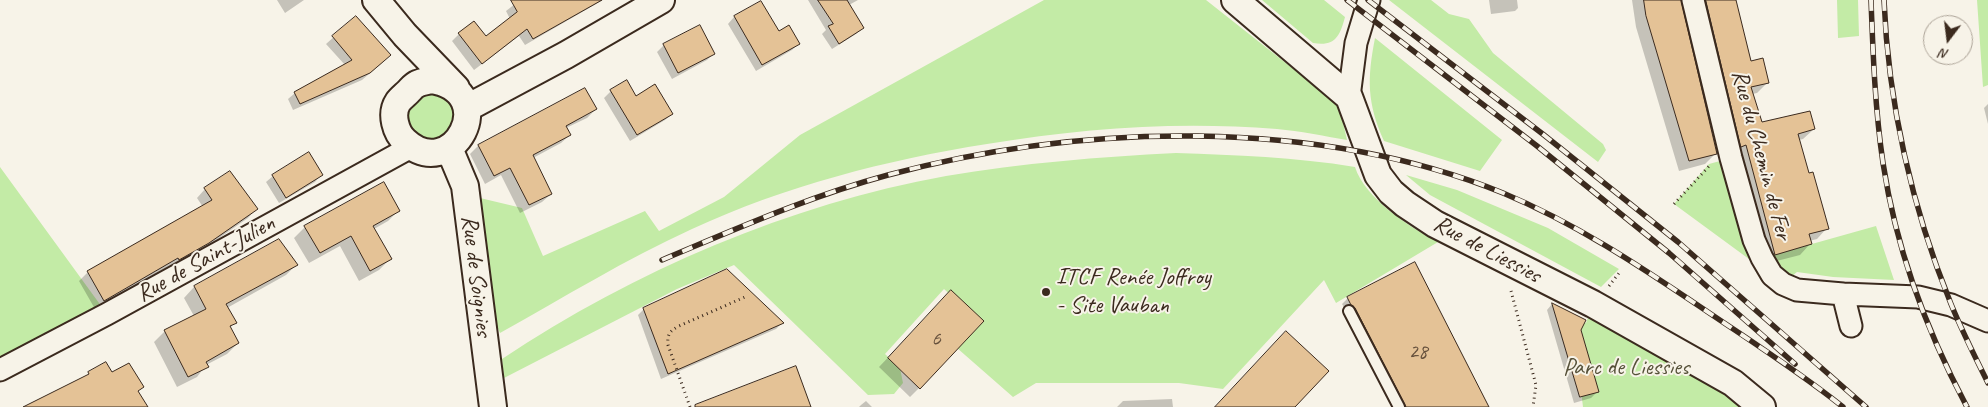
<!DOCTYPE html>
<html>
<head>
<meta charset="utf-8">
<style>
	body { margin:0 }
	#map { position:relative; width:1988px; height:407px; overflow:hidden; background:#f7f3e8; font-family:Caveat,sans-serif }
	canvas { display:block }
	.north { position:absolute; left:1923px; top:15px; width:50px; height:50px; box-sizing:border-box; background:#f7f3e8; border:1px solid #aca397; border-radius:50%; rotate:195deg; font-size:14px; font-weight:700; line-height:20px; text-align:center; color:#3b2a1e }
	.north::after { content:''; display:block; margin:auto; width:18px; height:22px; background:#3b2a1e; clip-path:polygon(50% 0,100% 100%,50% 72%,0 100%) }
</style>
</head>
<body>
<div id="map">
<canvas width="1988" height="407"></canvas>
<div class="north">N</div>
</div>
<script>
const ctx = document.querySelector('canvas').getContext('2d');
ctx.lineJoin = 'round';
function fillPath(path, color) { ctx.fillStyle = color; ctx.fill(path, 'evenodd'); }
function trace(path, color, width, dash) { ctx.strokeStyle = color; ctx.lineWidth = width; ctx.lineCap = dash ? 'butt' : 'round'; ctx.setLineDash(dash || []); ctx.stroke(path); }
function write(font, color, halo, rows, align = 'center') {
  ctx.font = font + ' Caveat,sans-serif'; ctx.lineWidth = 4; ctx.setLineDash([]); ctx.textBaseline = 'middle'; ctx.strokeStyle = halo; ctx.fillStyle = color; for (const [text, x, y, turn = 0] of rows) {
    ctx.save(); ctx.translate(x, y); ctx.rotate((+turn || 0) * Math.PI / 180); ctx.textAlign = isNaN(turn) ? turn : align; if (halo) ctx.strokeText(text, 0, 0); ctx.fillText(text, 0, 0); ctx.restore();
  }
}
fillPath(new Path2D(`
	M1044,0H1206L1339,105L1347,140C1324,136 1300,131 1277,129C1177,121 1085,128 987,144C886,160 785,186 692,229C626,259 563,298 500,333L493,317L480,198L522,208L543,256L645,211L659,231L724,197L800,135Z
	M1262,0H1324L1345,17C1340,36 1335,47 1313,43Z
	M1389,0H1431L1449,14L1469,19L1493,53L1603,144L1606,150L1598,162Z
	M1837,0H1858L1859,36L1838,38Z
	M1977,0H1988V85L1983,87Z
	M1375,38L1502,140L1480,171L1384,141C1367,103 1367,79 1375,38Z
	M428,91L445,95L458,117L447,138L423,141L407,124L408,107Z
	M1176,153C1236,155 1295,157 1355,167C1365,199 1410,227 1438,242L1336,303L1324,280L1223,389L1179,383H1036L1013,397L957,348L980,322L944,289L885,354L900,368L903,383L894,394L868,395L734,265L677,289L504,378L502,359C634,271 790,204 946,176C1022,163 1099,157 1176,153Z
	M1731,158L1762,258L1876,226L1894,280L1833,277L1797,272L1783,284L1674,204L1709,164Z
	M0,167L107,314L0,370Z
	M1406,175L1457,190L1548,228L1619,269L1601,287L1430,195Z
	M1593,304L1762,407H1583L1572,316L1586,323Z`), '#c3eba6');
fillPath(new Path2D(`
	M277,0H304L285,13Z
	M520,0H603L525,45L519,36L474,70L452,41L459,34L485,37L510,19L506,11Z
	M808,0H858L849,5L863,28L856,34L832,49L822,34L826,30Z
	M1489,0H1517L1518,8L1515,11L1491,14Z
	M1632,0H1680L1716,153L1705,164L1679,171L1636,27Z
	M1689,0H1735L1750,62L1768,82L1757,93L1752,94L1761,124L1814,129L1803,139L1799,140L1808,175L1827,228L1817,239L1809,241L1810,244L1800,255L1765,264Z
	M760,2L778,33L798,44L792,50L756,71L728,24L734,17Z
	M356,17L383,62L362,80L293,110L288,99L295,93L345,65L326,44Z
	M664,45L714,53L707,60L672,79L657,52Z
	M611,91L672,114L665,120L630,141L604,98Z
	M1988,104V124L1984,108Z
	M596,109L587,118L566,128L570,135L561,143L533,158L551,194L542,202L520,213L501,175L485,184L470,154L478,146Z
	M321,175L315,182L279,203L266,182L273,176Z
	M384,183L399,210L388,221L374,229L390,259L379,270L359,281L340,246L309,263L294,238L305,227Z
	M205,189L256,209L248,218L199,252L170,268L169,266L95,309L79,281L88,272L203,207L197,198Z
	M279,241L296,265L286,275L227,308L235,322L230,328L238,343L227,354L206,365L197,377L177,387L154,342L165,331L194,316L184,298L194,287Z
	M1348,298L1488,407H1397L1349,315L1342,304Z
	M942,301L919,388L910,397L879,367Z
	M1552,304L1579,330L1598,391L1591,398L1574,403L1547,310Z
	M644,309L782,323L776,329L661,379L638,315Z
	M1172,399L1173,407H1117L1123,401Z
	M866,401L872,407H859L861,405Z`), '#0003');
const building = new Path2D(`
	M511,0H602L533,39L527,29L482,64L458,33L474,21L486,36L517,12Z
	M818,0H847L864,28L839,44L828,26L833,24Z
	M1644,0H1681L1717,154L1689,161L1646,16Z
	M1706,0H1736L1751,61L1763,58L1769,83L1751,87L1762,122L1810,111L1815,129L1798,134L1809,173L1813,172L1829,229L1809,234L1812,244L1775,255L1746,145L1741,147Z
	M761,1L779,31L789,25L800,44L762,65L734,16Z
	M356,16L391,55L370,73L300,104L294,92L352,60L332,36Z
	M700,25L715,54L678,73L663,44Z
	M627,80L636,96L655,84L673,114L637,135L610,90Z
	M585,88L597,109L566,126L571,135L533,155L552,194L529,205L510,168L494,176L478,145Z
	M309,152L323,175L286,198L272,175Z
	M230,171L258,209L209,243L179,260L178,258L104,301L87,271L212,200L204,188Z
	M384,182L400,211L373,226L392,259L370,271L351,236L320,253L304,226Z
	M279,239L298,265L226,304L237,323L230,326L239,343L206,362L209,367L188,377L164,330L206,309L194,286Z
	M1415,262L1489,407H1406L1355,308L1351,305L1347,297Z
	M727,269L784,323L668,374L643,308Z
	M951,290L984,321L920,389L888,358Z
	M1552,303L1586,320L1581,330L1599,392L1580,397Z
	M1286,331L1329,371L1295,407H1215Z
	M106,362L112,372L129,363L144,387L138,391L148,407H23L89,374L88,372Z
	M796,366L811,407H695V405Z`);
fillPath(building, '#e4c296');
trace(building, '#3b2a1e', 1);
const service = new Path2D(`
	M1349,311L1399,407`);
const minor = new Path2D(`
	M1693,0L1731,158L1754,240L1762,258L1772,275L1783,284L1797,290L1843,294L1851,326
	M1349,97L1356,43L1369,0
	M1843,294L1918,297L1951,305L1988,321
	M0,370L107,314L411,147`);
const tertiary = new Path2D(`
	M376,0L405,35L456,88
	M1235,0L1349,97L1378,175L1391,192L1405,204L1435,224L1593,304L1733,383L1762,407
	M432,80C503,93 452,185 405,141C396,133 390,114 398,102C400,99 405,95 408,92C411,89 414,85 417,84C421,82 428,81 432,80Z
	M467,108L566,55L661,0
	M449,148L465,186L493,407`);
trace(service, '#3b2a1e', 14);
trace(minor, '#3b2a1e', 25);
trace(tertiary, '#3b2a1e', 30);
trace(new Path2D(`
	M1674,204L1711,164
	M1609,286L1619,273
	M1511,291L1536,385L1533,407
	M690,407L668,345C667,334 670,331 679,326L745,297`), '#3b2a1e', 3, [1, 4]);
trace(service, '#f7f3e8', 10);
trace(minor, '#f7f3e8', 21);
trace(tertiary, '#f7f3e8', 26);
const rail = new Path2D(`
	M1347,0L1537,146L1669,253L1795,364
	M1368,0L1544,135L1678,242L1866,407
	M1871,0C1873,54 1875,109 1883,163C1896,249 1926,330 1967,407
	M1884,0C1888,103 1912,208 1951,304C1962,331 1975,357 1988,383
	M662,260C736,229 810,196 888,175C1081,123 1316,117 1503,193C1575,223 1638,265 1702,308C1749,340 1798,371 1843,407`);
trace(rail, '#3b2a1e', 5.5);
trace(rail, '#f7f3e8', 4, [11]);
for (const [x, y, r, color] of [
	[1046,292,5,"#3b2a1e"]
]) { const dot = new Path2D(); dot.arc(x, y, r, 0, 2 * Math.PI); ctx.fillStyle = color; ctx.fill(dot); trace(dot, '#f7f3e8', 2); }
write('21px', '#65503c', null, [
	["6",936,339],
	["28",1418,352]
]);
write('24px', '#3b2a1e', '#f7f3e8', [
	["Rue du Chemin de Fer",1761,155,75],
	["Rue de Liessies",1487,250,28],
	["Rue de Saint-Julien",206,259,-29],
	["Rue de Soignies",476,276,83]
]);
write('24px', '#3b2a1e', '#f7f3e8', [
	["ITCF Renée Joffroy",1056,278],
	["- Site Vauban",1056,306]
], 'left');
write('24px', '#565139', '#f7f3e8', [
	["Parc de Liessies",1626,368]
]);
</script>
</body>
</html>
